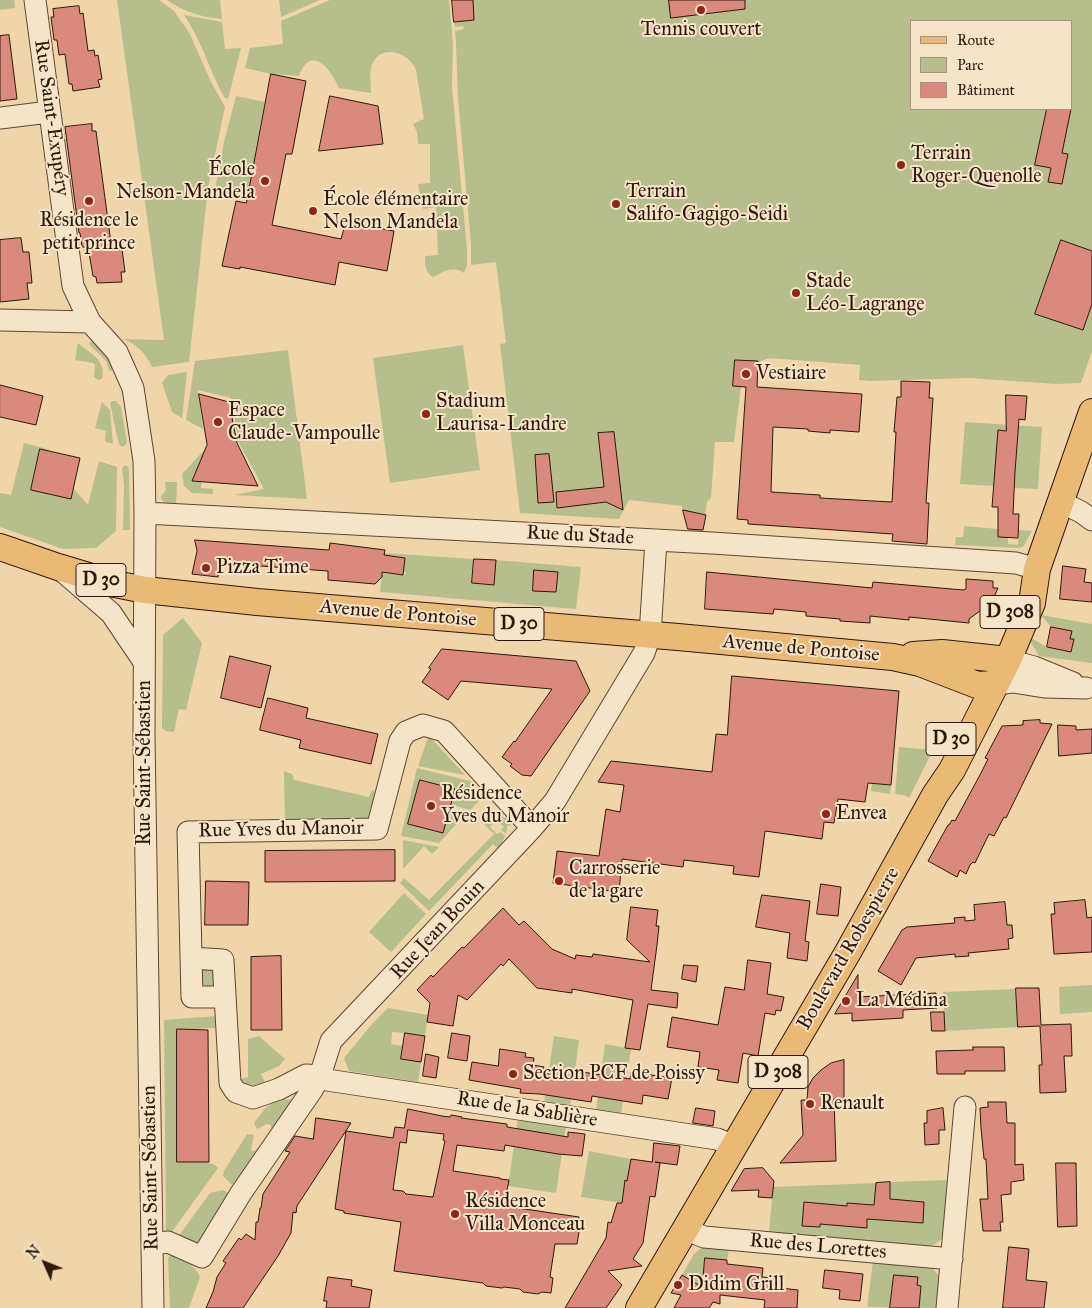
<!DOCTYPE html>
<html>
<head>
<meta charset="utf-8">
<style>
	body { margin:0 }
	#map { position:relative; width:1092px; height:1308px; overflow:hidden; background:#f0d5aa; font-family:"IM FELL Great Primer",serif }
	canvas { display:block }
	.legend { position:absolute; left:910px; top:20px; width:162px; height:90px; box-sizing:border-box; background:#f5e4c8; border:1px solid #a6927d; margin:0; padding:6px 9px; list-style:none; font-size:15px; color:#2f170c }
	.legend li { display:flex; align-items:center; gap:10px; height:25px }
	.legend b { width:25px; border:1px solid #a6927d }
	.north { position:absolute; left:20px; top:1238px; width:50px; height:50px; -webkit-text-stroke:4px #f5e4c8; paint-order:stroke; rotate:314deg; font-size:14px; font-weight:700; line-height:20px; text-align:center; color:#2f170c }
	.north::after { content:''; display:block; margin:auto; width:18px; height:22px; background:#2f170c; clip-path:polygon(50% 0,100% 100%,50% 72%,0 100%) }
</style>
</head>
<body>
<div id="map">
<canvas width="1092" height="1308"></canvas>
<ul class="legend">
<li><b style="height:6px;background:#e8ba75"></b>Route</li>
<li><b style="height:14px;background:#b5be8c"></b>Parc</li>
<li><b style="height:14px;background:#da897d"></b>Bâtiment</li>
</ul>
<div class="north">N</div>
</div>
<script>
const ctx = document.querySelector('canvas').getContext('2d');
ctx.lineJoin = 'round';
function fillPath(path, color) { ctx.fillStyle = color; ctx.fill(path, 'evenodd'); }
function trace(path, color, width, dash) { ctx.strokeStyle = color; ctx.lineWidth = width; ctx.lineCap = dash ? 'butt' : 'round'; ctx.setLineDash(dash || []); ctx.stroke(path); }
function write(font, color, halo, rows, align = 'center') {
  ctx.font = font + ' "IM FELL Great Primer",serif'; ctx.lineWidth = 4; ctx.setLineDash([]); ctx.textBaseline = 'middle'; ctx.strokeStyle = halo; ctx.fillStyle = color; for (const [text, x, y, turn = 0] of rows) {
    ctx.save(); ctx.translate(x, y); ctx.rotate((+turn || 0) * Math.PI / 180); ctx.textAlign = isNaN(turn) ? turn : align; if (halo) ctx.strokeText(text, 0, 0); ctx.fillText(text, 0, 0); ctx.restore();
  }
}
fillPath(new Path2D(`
	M0,0H14L15,8L0,10Z
	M117,0H159L174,11L190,34L210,80L225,107L208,188L189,362L152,367C147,355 136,343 123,339L164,340Z
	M167,0H220L222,19C201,17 184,12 167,0Z
	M279,0H320L281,17Z
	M330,0H449L453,43L452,87L467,250V266L464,273C452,265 444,272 433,277C425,273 425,264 425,256L438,255L436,207L423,209L418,184L430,183V144H418L417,132L413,124L424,119L416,70C410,53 383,44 374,61C368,69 371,83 371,93L339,88C331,69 311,43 299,76L271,74L245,68L250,48L283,44L281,21Z
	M452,0H1092V351L1081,383L1056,384L969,378L870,381L859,380L860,365L769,358L759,362L757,387H741L734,442H715L711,498L707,502L703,531H689L682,506L629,500L619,519L520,513L500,344L506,343L496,262L471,265V243L458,98L456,43L455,31L464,29L463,26L455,27ZM911,21H1071V109H911Z
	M184,15L222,22L225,49L241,48L228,99L225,98C209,71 202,40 184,15Z
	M236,96L265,102L255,153L267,152L264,166L253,165L247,196L215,189L224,142Z
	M93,341L112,363L113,369L111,371H109L107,362L89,344L90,342Z
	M78,343C92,355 106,359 102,379L98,380L94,377L95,365L93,363L75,360Z
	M463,345L480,470L390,483L373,358Z
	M288,350L307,499L234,495L264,489L239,443L231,398L198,390L203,429L186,420L195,361Z
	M187,372L182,418L172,412L162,383L168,375Z
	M112,401H116L121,407L127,443L123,447L119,445L110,403Z
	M102,402L110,410L113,444L106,442L105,440L106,431L95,428Z
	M965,422L1042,427L1038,489L1015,488V472L995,471L993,486L960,484ZM998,430L1018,432L996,460Z
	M24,443L51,450H40L31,490L71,499L73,488L88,505L99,461L117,467L116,531L96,548L63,549L0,527V493L11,495Z
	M205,449L201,488L213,489V494L192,493L184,486L182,474Z
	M125,465L129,468L130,530H123L124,485L122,468Z
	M165,482H177L176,508L168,506L161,499V496L166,490Z
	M964,526L998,529V537H1008V544L1018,545L1019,530L1032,531L1023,547L1018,548L955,545L956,537H963Z
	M384,553L474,559L472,583L493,585L496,560L581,567L576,609L380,592ZM390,556L405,558L403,572H406L405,575L387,573ZM535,570L557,572L556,592L533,590Z
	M1041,615L1092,624V663L1039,656L1030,641L1031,638L1047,647L1071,652L1073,639H1070L1072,631L1051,627Z
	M183,618L202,643L186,710L179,709L174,732L166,731L162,728L163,635Z
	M428,738H431L465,775L418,766Z
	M899,747L933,750L909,798L904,795L895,794Z
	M417,768L470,781L481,794L480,800L470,810L450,804L454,789L420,780L408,824L448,813L463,817L439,843L401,836Z
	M284,771L292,774L294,780L369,797L372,790L374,791C379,803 373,811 367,821L285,822Z
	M872,783L891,785L890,794L871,791Z
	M494,817H503L508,819L511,825L507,826L506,834L501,830L504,827L497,820L494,823L488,820Z
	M486,821L492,824L490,827L497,834L500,832L505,836L499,849L493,844L429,911L400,883L404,878L429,900L494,834L484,824Z
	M403,840L439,847L432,854L424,846L403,869Z
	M404,893L426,914L391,952L369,932Z
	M205,969H214L216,985C211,988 206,988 201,983L200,973Z
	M1092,985V1012L1060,1014L1059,987Z
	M1016,989L1018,1027L945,1031L943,992Z
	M388,1008L428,1015L425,1036L416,1034L415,1037L404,1036V1033L392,1032L391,1044L403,1046L401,1059L421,1062L418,1082L349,1071L344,1058L372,1024Z
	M217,1016L216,1028L177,1030V1162C189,1163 209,1158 218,1168L171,1233H166L164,1020Z
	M259,1036L285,1059L279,1066L261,1074L266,1085L245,1088L238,1080L248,1077V1039Z
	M554,1036L579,1040L574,1078L552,1075L549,1095L571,1099L570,1106L544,1102Z
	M605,1044L631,1049L621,1114L596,1110Z
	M279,1099L296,1100L268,1135L271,1129V1125L267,1124L257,1129L254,1123L265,1108Z
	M518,1119L566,1126L556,1193L508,1186Z
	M247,1134L254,1135L251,1149L252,1151L256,1150L264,1140H266L235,1184H231L223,1176L224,1171Z
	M589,1151L631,1159L627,1181H625L622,1203L581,1197Z
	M948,1180L943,1238L932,1246L769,1233L773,1187L876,1183L875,1191L890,1192V1182ZM889,1199L924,1202L923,1223L888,1221ZM804,1202L832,1205L831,1225L820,1224V1227L803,1225ZM847,1204L868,1205L867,1227L845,1226Z
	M223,1190L230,1194L204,1239L191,1244L178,1237L210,1193Z
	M703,1247L729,1249L727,1260L705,1258L702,1287L682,1275L694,1254Z
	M171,1255C184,1260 194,1264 200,1277L189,1308H170L168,1258Z
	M873,1261L931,1267L940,1277L937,1308L867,1307ZM894,1275L918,1277L917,1285L921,1286L920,1295L892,1289Z`), '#b5be8c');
const building = new Path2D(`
	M452,0H473L474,20L454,22Z
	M669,0H745V9L671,18Z
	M79,6L80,14L83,13L88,51L94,50L95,56L98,55L102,79L98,80L100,87L73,91L72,84H69L65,54L59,55L57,40H54L51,17H54L53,9Z
	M9,35L17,99L0,101V36Z
	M271,74L306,81L292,154H286L272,225L341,239L346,222L394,231L387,271L339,262L335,285L240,267V269L222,266L236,201L246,203Z
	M330,96L378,106L383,144L319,151Z
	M1047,109H1071L1062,153L1068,154L1062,184L1048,182L1051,168L1035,165Z
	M92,124V131H96L111,243L117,242L118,250L122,249L125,272H121L122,282L97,283L96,277L93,276L88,247H82L80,233H79L65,127Z
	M21,238L23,252H29L32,283H27L29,299L0,302V240Z
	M1061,240L1092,251V304L1083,330L1035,314Z
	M735,360L758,361L757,387L862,394L859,432L830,430V433L808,431V429L773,427L771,492L820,495V498L892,502L896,432H894L897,397H901V381L930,382L929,398H933L926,503H929L927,544L892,541L893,534L748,524V520L737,519L746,387L733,386Z
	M0,385L43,396L36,425L0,417Z
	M199,394L229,402L237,443L258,486L192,481L207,445Z
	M1006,395L1027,396L1025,420L1019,419L1015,472L1013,514H1019L1018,538L998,537V507H992L998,430L1006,431Z
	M614,432L623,510L606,502L557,508L556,492L604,487L598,433Z
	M40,449L80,458L71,499L31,490Z
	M549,454L554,502L538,503L535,455Z
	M683,510L706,515L703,530L688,529Z
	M195,540L329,550L330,543L385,550L384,555L405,558L403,575L382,572V577L375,584L328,580V571L220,563L218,577L192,574L197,551Z
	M474,559L496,560L494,585L472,583Z
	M1063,566L1086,569L1084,582L1092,583V602L1060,599Z
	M534,570L558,572L556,592L533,591Z
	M707,572L872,588L873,582L963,590L966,589V579L993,581V588H998L992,602L969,619V623L909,617V620L870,616V623L840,621V619L806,616V612L774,609L773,614L705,609Z
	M1051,627L1072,631L1070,639H1074L1071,652L1047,647Z
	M442,649L576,661L590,691L531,776L522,775L510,766L512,764L502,757L514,741L515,742L552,689L461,681L448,700L422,682L431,669L429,668Z
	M230,656L271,666L261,708L221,698Z
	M732,676L899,691L891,785L868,783L865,802L838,799L834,823L824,822L822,839L765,831L759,877L733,874L734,866L684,860L683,867L622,859L619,892L553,883L557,851L599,856L606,809L620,812L624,785L598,782L611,761L712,772L716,734L727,735Z
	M268,698L308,708L306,718L378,734L371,764L299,748L301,740L260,730Z
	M1040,720V723L1052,724L1006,818L1004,817L994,836L989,834L975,863L973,862L970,865L966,874L960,870L957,877L928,861L948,825H949L952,820L955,821L981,773L988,759L985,758L1002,726L1023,725V721Z
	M1058,725L1076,726V730L1092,729V753L1059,756Z
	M420,780L455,789L443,833L408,824Z
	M395,850V881L265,882V851Z
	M206,881L249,882L248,925H205Z
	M821,884L841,887L838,916L817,914Z
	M762,895L810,901L805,941L809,942L807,961L787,958L790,933L756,927Z
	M1085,900L1087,918L1092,917V952L1054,954L1051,914H1055L1054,903Z
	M1005,902L1007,925H1012L1013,938L1008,939L1009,949L968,953L969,956L955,957V954L916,958L901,985L878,971L902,930L907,927L955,923L954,918L965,917V921L975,920L974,905Z
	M631,907L658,910L656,926H659L657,945L651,990L678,993L677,1008L648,1004L640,1050L625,1048L633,1000L572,989V993L537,988L509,959L503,966L501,964L467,1000L458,995L453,1026L427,1022L430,1003L417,990L431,975L433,977L462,947L464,948L503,908L519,925L524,921L552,949L575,959L576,955L592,957L593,954L650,962L627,940Z
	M281,956L282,1030H251V957Z
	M748,960L771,963L767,994L784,997L781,1011L776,1010L775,1015L765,1013L758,1056L743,1053L738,1083L717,1080L719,1070L698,1067L700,1052L667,1047L672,1017L718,1025L725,987L744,990Z
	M684,965L698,966L696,982L682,979Z
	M858,975V997L936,993L937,1008L903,1010V1018L852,1021V1013L835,1014Z
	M1016,988H1039L1041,1025L1071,1024L1072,1056H1064L1066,1092L1040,1093L1039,1065H1042L1040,1026L1018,1027Z
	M931,1012H944L945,1031H932Z
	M177,1029L208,1030L209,1162H177Z
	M405,1033L425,1036L421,1062L401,1059Z
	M452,1033L470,1036L467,1061L448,1058Z
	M973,1047H1004L1005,1071H965V1074H937L936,1051L973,1050Z
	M500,1049L526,1053L525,1057L534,1058L533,1065L544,1067L543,1073L574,1078L575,1071L630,1079L631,1072L672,1078L668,1099L643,1095L642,1104L592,1096L591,1102L540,1094L520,1093L521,1089L469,1080L472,1062L498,1066Z
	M426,1054L439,1057L436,1078L423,1076Z
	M844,1060V1099H834L836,1161L780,1163L803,1135L801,1100H807L808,1087L813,1078L821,1070L831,1063Z
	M988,1102H1006L1007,1123H1015V1165L1023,1164L1024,1180L1011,1182V1194L1001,1195L1003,1222H1000L1001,1231H983L980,1199H988L986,1159H984L981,1128L980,1108L988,1107Z
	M696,1108L715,1111L713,1126L693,1123Z
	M943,1108L945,1130H939V1144L925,1145L924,1123H927V1111Z
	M408,1109L442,1116L450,1117L451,1115L462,1117L461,1118L507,1124V1127L568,1137V1132L585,1134L582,1156L558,1154L505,1145L504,1151L457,1145L453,1171L500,1178V1179L509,1180L504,1206L579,1217L578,1231L579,1232L577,1244H555L550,1277L553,1278L551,1293L542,1292L538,1294L523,1292L520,1289L504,1287L502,1288L486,1286L483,1283L394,1271L401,1222L344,1213V1211L335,1209L346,1131L393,1138L395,1127L404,1128ZM408,1130L444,1134L443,1140L445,1141L433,1197L406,1194L403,1191L393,1190L400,1142L406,1143Z
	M316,1118L351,1123L297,1206L296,1213L293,1212L291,1233L278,1256L243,1308H206L213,1292L217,1277L226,1263L223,1261L239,1238L241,1240L246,1234L255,1240L256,1222H258L260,1208H261L263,1194L290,1152L285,1151L295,1136L313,1139Z
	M654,1143L680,1146L677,1165L655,1162L660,1163L655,1197L650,1196L643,1243L633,1259L642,1266L608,1271L622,1285L606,1308H565L606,1238L608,1222L611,1223L617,1203H622L625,1180L627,1181L631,1159L652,1162Z
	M1056,1163H1076L1077,1226L1058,1227Z
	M763,1168L774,1181L772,1198L758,1197L759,1190L731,1191L744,1169Z
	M890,1182V1199L924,1202L923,1223L867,1219V1228L820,1224V1227L802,1226L804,1202L847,1206V1203L874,1205L876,1183Z
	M1009,1247L1029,1249L1026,1280L1047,1282L1044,1308H1003Z
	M705,1258L727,1260V1264L763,1268L762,1277L782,1279L781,1288L798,1290L797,1308H764L765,1300L720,1295V1304L713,1302L709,1308H674L681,1295L671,1293L682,1275L702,1287Z
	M825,1270L863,1274L860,1301L839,1299L840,1290L823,1288Z
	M894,1275L918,1277L917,1285L921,1286L919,1308H890Z
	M328,1277L352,1280L351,1286L372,1290L369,1308H326L327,1301H324Z`);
fillPath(building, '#da897d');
trace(building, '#2f170c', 1);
const minor = new Path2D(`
	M35,0L73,286L90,322L117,352L133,388L144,461L145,513L144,736L153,1308
	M0,118L49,112
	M0,320L90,322
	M1061,502L1081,512L1092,520
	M145,513L712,543L1016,563L1037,569
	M60,569L111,613L144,662
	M1008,660L1034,667L1073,683
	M995,684L1013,682L1044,687L1086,688
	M191,958L223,960L230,1083L236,1092L253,1098L279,1089L306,1075L320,1076L327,1080L717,1139L734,1146
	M225,997H192L188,832L377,829L400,741L406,732L423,725L444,731L532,828
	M685,1229L704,1237L952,1259
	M152,1244L168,1242L202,1257L241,1193L312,1090L320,1076L331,1041L532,828L555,801L644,653L650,635L656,540
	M947,1308L965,1107`);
const major = new Path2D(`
	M0,547L58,567L115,584L145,590L257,602L678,637L893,657L920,663L977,685L995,684
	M913,655L942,653L1008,660
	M639,1308L848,952L935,795L952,770L1008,660L1032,603L1037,569L1092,412`);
trace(minor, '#5f4634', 23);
trace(major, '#2f170c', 28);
trace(minor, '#f5e4c8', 21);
trace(major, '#e8ba75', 26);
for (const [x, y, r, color] of [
	[701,10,5,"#8f2418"],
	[901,165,5,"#8f2418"],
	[265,181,5,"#8f2418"],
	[89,201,5,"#8f2418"],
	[616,204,5,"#8f2418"],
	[313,211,5,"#8f2418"],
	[796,293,5,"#8f2418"],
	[746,374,5,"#8f2418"],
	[426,414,5,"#8f2418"],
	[218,422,5,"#8f2418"],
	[206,568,5,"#8f2418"],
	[431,806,5,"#8f2418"],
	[826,814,5,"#8f2418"],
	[559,881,5,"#8f2418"],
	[846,1001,5,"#8f2418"],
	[513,1074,5,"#8f2418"],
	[810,1104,5,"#8f2418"],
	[455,1214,5,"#8f2418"],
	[678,1285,5,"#8f2418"]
]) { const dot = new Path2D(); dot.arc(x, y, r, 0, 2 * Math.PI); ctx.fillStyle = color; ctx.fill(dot); trace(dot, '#f5e4c8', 2); }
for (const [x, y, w] of [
	[101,580,50],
	[1010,612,60],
	[519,624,50],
	[951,739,50],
	[778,1072,60]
]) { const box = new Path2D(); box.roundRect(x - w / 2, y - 16.5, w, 33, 4); ctx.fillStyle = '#f5e4c8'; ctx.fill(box); trace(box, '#2f170c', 1); }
write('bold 19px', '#2f170c', null, [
	["D 30",101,580],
	["D 308",1010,612],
	["D 30",519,624],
	["D 30",951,739],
	["D 308",778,1072]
]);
write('20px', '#2f170c', '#f5e4c8', [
	["Tennis couvert",701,30,"center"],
	["Terrain",911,154],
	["Roger-Quenolle",911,177],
	["École",255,170,"right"],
	["Nelson-Mandela",255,193,"right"],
	["Terrain",626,192],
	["Salifo-Gagigo-Seidi",626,215],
	["École élémentaire",323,200],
	["Nelson Mandela",323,223],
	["Résidence le",89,221,"center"],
	["petit prince",89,244,"center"],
	["Stade",806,282],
	["Léo-Lagrange",806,305],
	["Vestiaire",756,374],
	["Stadium",436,402],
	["Laurisa-Landre",436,425],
	["Espace",228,411],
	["Claude-Vampoulle",228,434],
	["Pizza Time",216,568],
	["Résidence",441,794],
	["Yves du Manoir",441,817],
	["Envea",836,814],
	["Carrosserie",569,869],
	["de la gare",569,892],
	["La Médina",856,1001],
	["Section PCF de Poissy",523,1074],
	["Renault",820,1104],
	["Résidence",465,1202],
	["Villa Monceau",465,1225],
	["Didim Grill",688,1285]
], 'left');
write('20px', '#2f170c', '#f5e4c8', [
	["Rue Saint-Exupéry",51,118,82],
	["Rue du Stade",580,536,3],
	["Avenue de Pontoise",398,614,5],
	["Avenue de Pontoise",801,649,5],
	["Rue Saint-Sébastien",145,763,-90],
	["Rue Yves du Manoir",281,830,-1],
	["Rue Jean Bouin",438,930,-47],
	["Boulevard Robespierre",849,949,-60],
	["Rue de la Sablière",527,1110,9],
	["Rue Saint-Sébastien",151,1168,-91],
	["Rue des Lorettes",818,1247,5]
]);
</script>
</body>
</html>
